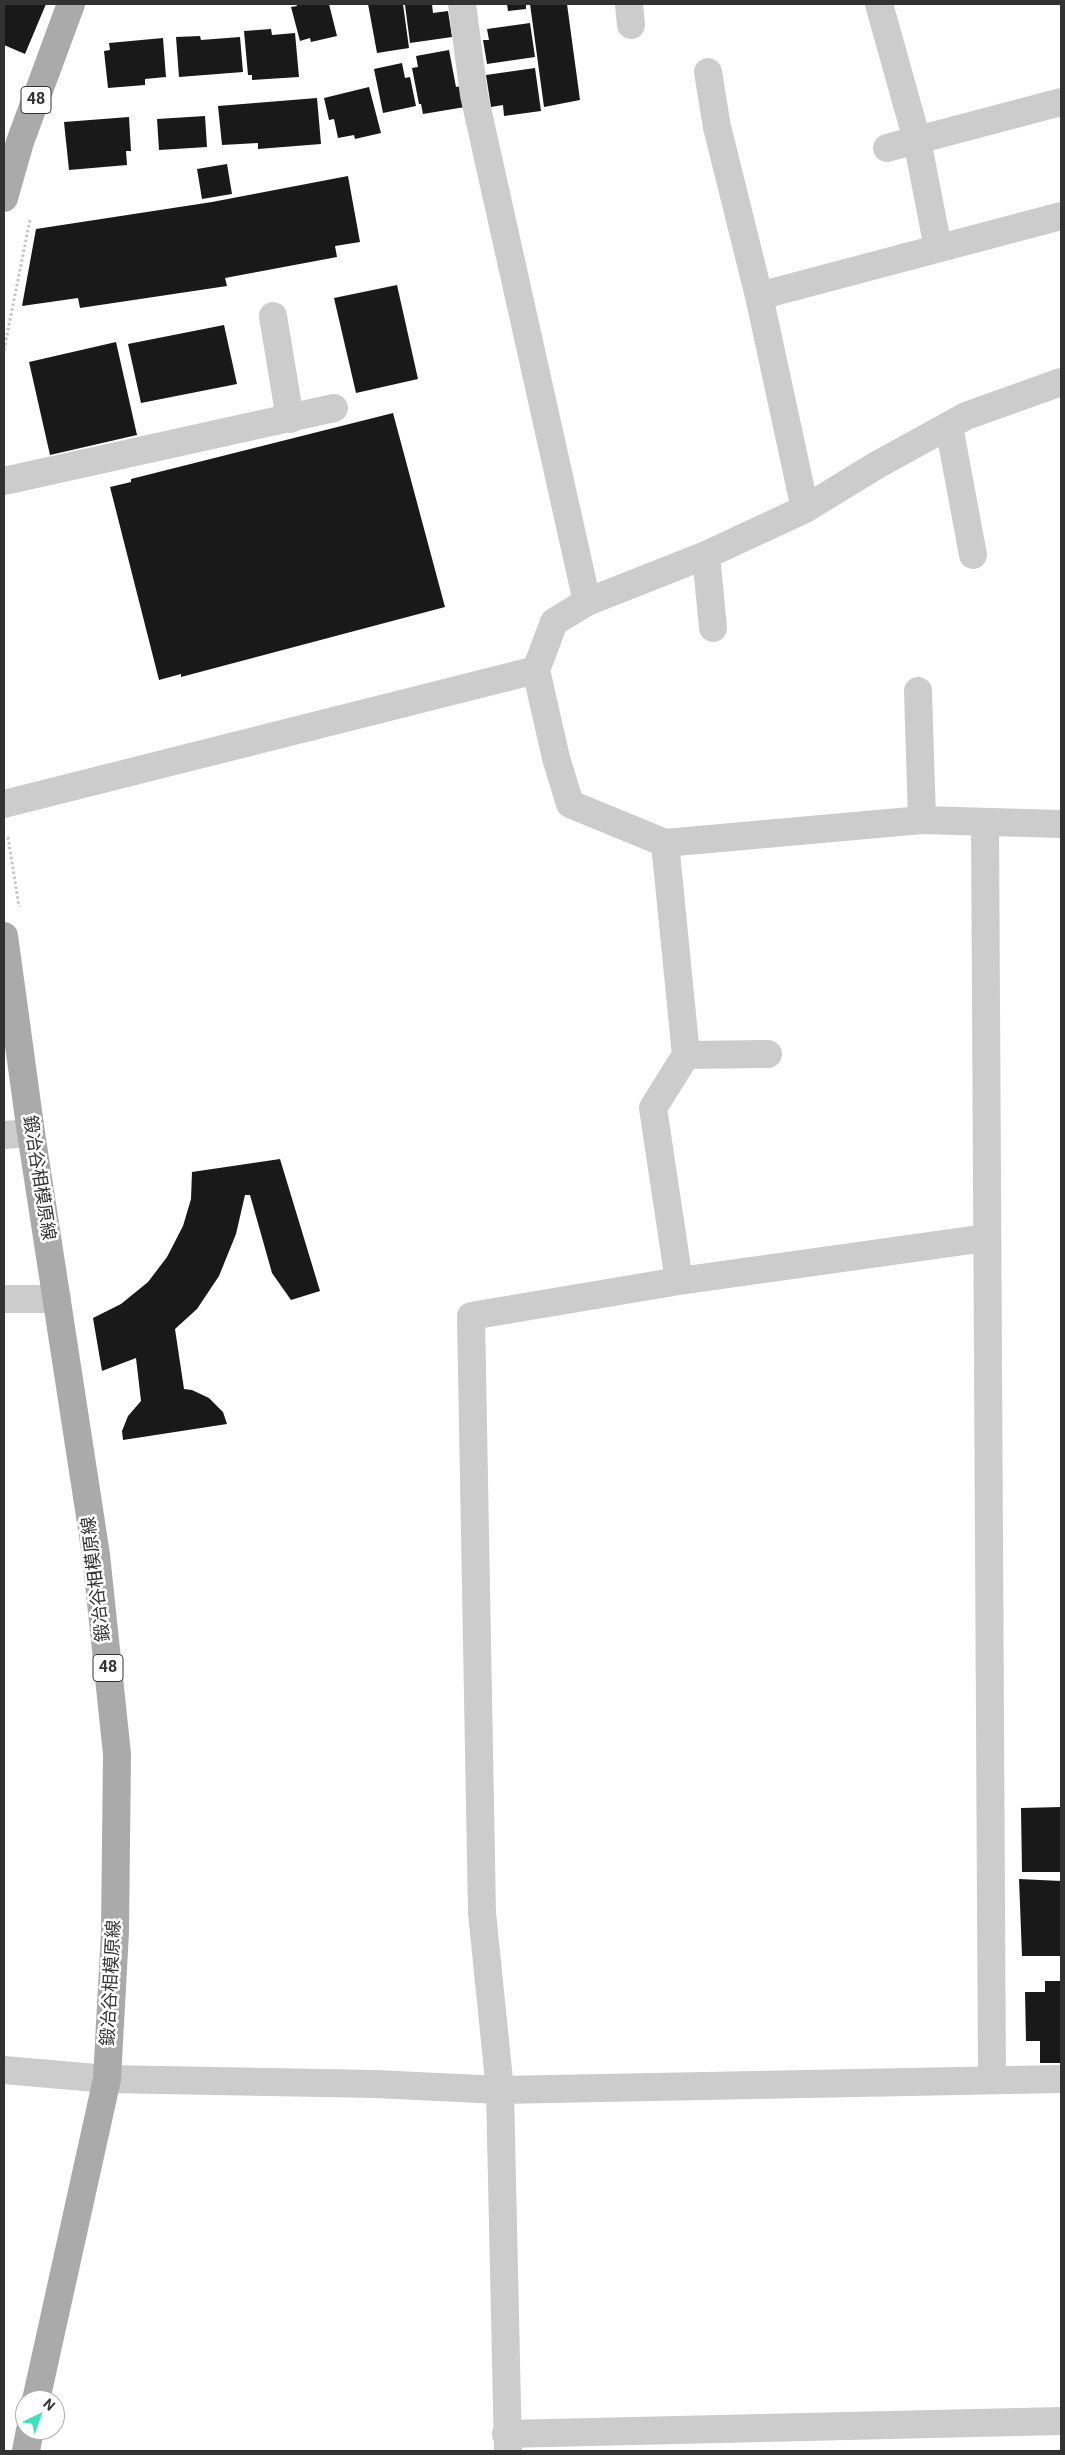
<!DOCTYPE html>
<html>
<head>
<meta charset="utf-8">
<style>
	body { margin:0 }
	#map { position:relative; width:1065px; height:2455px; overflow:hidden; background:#fff; font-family:Roboto,sans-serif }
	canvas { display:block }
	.frame { position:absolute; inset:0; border:5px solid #323232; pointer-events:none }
	.north { position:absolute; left:15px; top:2390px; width:50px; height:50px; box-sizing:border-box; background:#fff; border:1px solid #adadad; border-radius:50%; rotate:42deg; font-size:14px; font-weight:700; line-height:20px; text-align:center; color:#323232 }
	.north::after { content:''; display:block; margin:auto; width:18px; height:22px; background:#3ae3c0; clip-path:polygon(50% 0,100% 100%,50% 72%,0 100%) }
</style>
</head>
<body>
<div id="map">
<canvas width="1065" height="2455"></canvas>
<div class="frame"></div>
<div class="north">N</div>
</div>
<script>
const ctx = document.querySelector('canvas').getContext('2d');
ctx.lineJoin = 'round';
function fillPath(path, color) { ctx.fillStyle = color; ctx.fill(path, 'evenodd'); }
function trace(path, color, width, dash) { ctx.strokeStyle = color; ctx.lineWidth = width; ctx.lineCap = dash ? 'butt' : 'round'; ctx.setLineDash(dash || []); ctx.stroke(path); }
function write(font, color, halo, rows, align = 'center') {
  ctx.font = font + ' Roboto,"Noto Sans JP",sans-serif'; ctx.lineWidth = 5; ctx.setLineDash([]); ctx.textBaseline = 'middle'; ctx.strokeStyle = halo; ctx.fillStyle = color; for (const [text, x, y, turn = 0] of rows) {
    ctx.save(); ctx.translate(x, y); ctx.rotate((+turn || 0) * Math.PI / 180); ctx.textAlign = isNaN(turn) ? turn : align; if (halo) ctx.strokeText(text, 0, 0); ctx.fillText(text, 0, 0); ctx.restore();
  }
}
fillPath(new Path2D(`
	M5,4H46L25,54L4,45Z
	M296,4H329L337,36L311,42L310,38L300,41L291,7L297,6Z
	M368,4H403L409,48L377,53Z
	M410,4H432L433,13L448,11L452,37L410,43L405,5Z
	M507,4H526V9L508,11Z
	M530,4H567L580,100L544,107Z
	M530,23L535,57L487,64L483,40H489L487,29Z
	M271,29L272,35L295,33L299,77L252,80V75H248L244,31Z
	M200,36L201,40L240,37L243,72L179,77L176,37Z
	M163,38L166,77L145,79V85L108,88L104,51L110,50L109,43Z
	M449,50L456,87L462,86L465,107L423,114L421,104H419L412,68L418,67L416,56Z
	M402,63L405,78L410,77L416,106L383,113L374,69Z
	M535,68L541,111L504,116L503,105L491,107L486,75Z
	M369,87L381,133L355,139L354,135L338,138L334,119L329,120L324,98Z
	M317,98L321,144L258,149V143L222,145L218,106Z
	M205,116L207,147L159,150L157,119Z
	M129,117L131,151H126L127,165L69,170L64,122Z
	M227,164L232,194L202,199L197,169Z
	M348,176L360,242L335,246L337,257L225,278L227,286L80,308L78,298L22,306L36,229L212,202Z
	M397,285L418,379L356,393L334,298Z
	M224,325L237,384L141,403L128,344Z
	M116,342L137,435L50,455L29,362Z
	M393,413L445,607L181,677V674L159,680L110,487L131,482V479Z
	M280,1159L320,1291L291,1300L272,1273L250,1195H245L236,1234L219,1276L197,1309L175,1329L184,1389L192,1390L209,1398L223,1412L227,1424L123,1440L122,1431L128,1416L141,1401L136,1358L102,1371L93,1318L121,1304L148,1282L167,1257L183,1226L191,1199L192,1172Z
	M1061,1807V1872H1022L1021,1808Z
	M1019,1879L1061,1881V1956H1022Z
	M1045,1981H1061V2063H1040V2041H1026L1025,1992H1045Z`), '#191919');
trace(new Path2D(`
	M4,350L30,220
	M8,837L19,907`), '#c6c6c6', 3, [2.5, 2.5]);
trace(new Path2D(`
	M462,4L474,95L587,602
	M629,4L631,25
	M879,4L917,140L938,248
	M708,72L717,127L759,296L805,509
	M887,148L1061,102
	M759,296L1061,216
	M273,316L290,419
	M1061,382L966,416L877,465L805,509L706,555L587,602L554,622L536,670L556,758L570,804L665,843L922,820L1061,824
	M949,426L973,555
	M4,481L334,408
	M706,555L713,628
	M918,691L922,820
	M4,804L536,670
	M985,823L992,2079
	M665,843L686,1055L653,1108L679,1281
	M686,1055L768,1054
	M4,1135L31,1133
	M4,1299H57
	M4,2070L107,2079L375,2084L500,2090L1061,2079
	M506,2434L1061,2421
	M508,2451L500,2090L482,1913L471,1316L679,1281L986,1238`), '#ccc', 28);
trace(new Path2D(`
	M4,198L20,142L71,4
	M4,936L31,1133L96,1555L117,1754L115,1932L107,2079L36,2400
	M26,2451L30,2430`), '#aaa', 28);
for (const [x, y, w] of [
	[36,100,30],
	[108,1668,30]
]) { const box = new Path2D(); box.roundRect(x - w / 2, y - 13.5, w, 27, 4); ctx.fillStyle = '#fff'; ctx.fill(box); trace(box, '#323232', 1); }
write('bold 16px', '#323232', null, [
	["48",36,100],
	["48",108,1668]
]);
write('18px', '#323232', '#fff', [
	["鍛冶谷相模原線",38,1178,81],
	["鍛冶谷相模原線",97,1579,-97],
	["鍛冶谷相模原線",112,1983,-87]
]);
</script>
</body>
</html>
